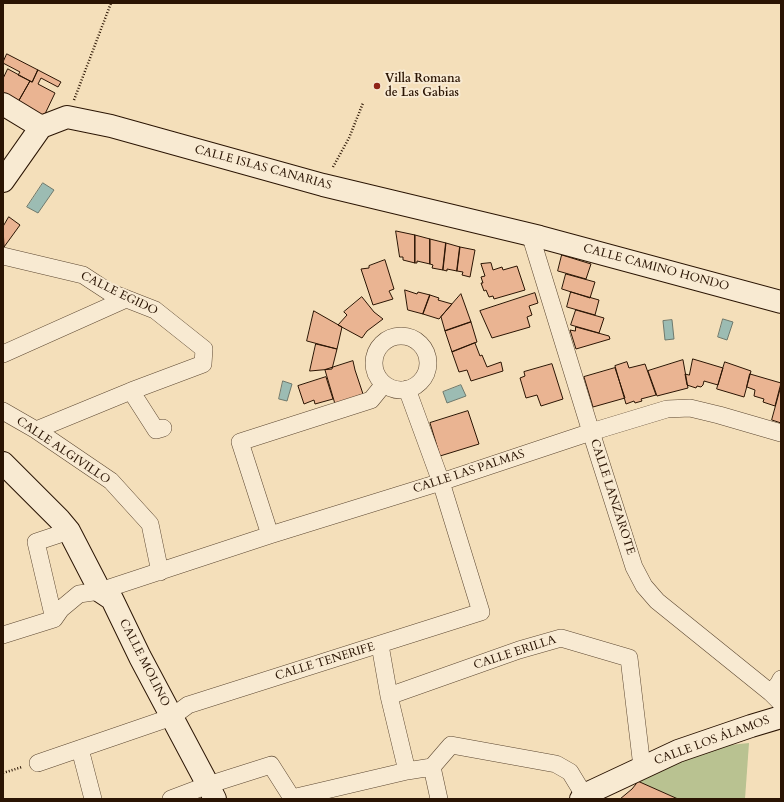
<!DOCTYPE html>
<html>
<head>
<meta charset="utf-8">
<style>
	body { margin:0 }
	#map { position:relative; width:784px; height:802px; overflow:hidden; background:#f4dfba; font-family:Cardo,serif }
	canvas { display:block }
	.frame { position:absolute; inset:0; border:4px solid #2a1403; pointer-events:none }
</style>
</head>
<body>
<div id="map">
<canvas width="784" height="802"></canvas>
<div class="frame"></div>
</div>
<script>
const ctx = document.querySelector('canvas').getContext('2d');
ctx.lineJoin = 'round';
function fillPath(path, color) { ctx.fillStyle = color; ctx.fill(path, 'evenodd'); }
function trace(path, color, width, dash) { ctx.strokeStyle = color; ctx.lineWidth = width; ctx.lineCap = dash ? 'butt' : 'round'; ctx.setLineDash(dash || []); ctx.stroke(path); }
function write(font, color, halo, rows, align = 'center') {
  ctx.font = font + ' Cardo,serif'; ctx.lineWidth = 4; ctx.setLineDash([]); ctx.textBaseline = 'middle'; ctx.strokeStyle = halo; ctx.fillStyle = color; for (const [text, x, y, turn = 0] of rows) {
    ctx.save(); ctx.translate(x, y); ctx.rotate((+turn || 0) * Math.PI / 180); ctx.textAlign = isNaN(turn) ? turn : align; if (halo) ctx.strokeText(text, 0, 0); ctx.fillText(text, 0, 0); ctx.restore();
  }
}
fillPath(new Path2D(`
	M749,743L745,799H678L633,779L711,747Z`), '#b9c291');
const water = new Path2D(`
	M43,183L54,190L38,213L27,207Z
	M723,319L733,322L727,340L718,337Z
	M672,320L674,339L665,340L663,321Z
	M283,381L292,384L287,401L279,399Z
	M461,385L466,396L447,403L443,392Z`);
fillPath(water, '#9cbcb3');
trace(water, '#6e796d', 1);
const building = new Path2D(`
	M7,54L38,70L32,82L18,75L20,72L3,63Z
	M8,69L30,81L18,102L3,95V79Z
	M38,70L61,82L58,87L41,78L38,84L55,93L44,116L18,102L30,81L32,82Z
	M9,217L20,225L4,247L3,227Z
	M396,231L415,235V263L403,260V257H400Z
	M415,235L430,239V264L417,261V263H415Z
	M430,239L446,243L443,270L432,268L433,265L430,264Z
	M446,243L460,247L457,271L447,269V271L443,270Z
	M460,247L475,250L470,277L462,275L463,272L457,271Z
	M562,255L591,264L586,279L558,271Z
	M385,260L394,289L389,291L393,299L373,305L361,269L369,268V266Z
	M491,263L493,270L502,267L503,270L517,266L525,290L494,299L493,296L489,297L486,290L484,291L481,283H483L481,277L485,276L481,264Z
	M566,274L595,282L590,298L562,289Z
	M405,290L417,294L418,292L430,295L423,314L408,310Z
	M571,292L599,300L595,315L567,307Z
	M535,293L538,303L529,306L532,315L527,317L530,327L492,338L480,311Z
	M461,294L471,322L445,331L441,317Z
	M430,295L439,298L438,300L452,304L439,319L423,314Z
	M362,297L374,312L383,319L367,331L362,338L338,325L347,315L344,312Z
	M576,310L604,318L599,333L571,325Z
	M314,311L342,327L337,349L307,341Z
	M471,322L477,342L452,352L445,331Z
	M576,327L609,336L610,339L576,349L570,330L575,331Z
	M475,343L480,356L482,355L487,367L501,362L503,371L471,381L467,370L459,372L452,352Z
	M316,344L337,349L332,369L310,371Z
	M693,359L723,368L718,385L704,381L703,385L701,387L697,386L696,388L687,385L685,374L689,375Z
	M683,360L688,388L657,396L648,371Z
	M353,361L355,370L363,394L335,404L325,370Z
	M627,362L629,368L645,364L656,395L641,399L642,401L635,403L634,401L626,404L615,366Z
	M725,362L751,371L744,397L717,389Z
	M552,364L563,399L541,406L537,395L526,398L520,378L525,376L524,372Z
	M615,368L625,398L593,407L584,377Z
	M750,374L781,383L775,406L763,402L764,399L754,396L755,390L747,387Z
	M326,377L333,399L315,404L314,400L304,404L298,386Z
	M781,386V423L772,420Z
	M468,411L479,444L440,456L430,423Z
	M633,779L678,799H620L632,789L636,784Z`);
fillPath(building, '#eab492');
trace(building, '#2a1403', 1);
const street = new Path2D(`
	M530,234L591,432L634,567L644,586L657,601L771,693L781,703
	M3,256L83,275L109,292L155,310L204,349L203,364L131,391L36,430
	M374 363a27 27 0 1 1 54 0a27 27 0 1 1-54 0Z
	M3,354L126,299
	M131,391L156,430L163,428
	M3,411L36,430L111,481L150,524L160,572
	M270,535L240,442L371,400L384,384
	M54,619L36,542L69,531
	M3,635L54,619L61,609L79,594L100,591L270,535L441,482L591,432L667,409L690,408L719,415L781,433
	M380,645L389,696
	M771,693L779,683L781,679
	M80,749L93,799
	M38,763L172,717L188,705L481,612L441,482L407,389
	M432,767L439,799
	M407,771L389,696L519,650L561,638L629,658L642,767
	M171,799L208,785L271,765L292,798L407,771L432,767L451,745L556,764L570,772L584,795`);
const secondary = new Path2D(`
	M3,104L41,127
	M41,127L67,117L111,126L323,185L540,237L781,302
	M3,181L41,127
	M3,463L59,519L69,531L100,591L112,599L140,657L208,785L215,799
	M581,799L584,795L678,751L751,726L781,717`);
trace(street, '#5c4731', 18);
trace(secondary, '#2a1403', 24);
trace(new Path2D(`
	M74,100L111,3
	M333,167L349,138L363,103
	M3,773L22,767`), '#2a1403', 2.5, [1, 2]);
trace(street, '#f8ead2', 17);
trace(secondary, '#f8ead2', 22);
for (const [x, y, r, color] of [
	[377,86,4,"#8f2418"]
]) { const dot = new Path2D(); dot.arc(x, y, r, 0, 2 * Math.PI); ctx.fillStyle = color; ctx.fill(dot); trace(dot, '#f8ead2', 1.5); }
write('bold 12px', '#2a1403', '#f8ead2', [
	["Villa Romana",385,79],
	["de Las Gabias",385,93]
], 'left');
write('12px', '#2a1403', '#f8ead2', [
	["CALLE ISLAS CANARIAS",263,168,15],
	["CALLE CAMINO HONDO",656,268,15],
	["CALLE EGIDO",119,294,26],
	["CALLE ALGIVILLO",63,451,34],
	["CALLE LAS PALMAS",469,472,-18],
	["CALLE LANZAROTE",612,497,72],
	["CALLE ERILLA",515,653,-18],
	["CALLE TENERIFE",325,662,-17],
	["CALLE MOLINO",144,663,63],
	["CALLE LOS ÁLAMOS",712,741,-20]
]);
</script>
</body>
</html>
